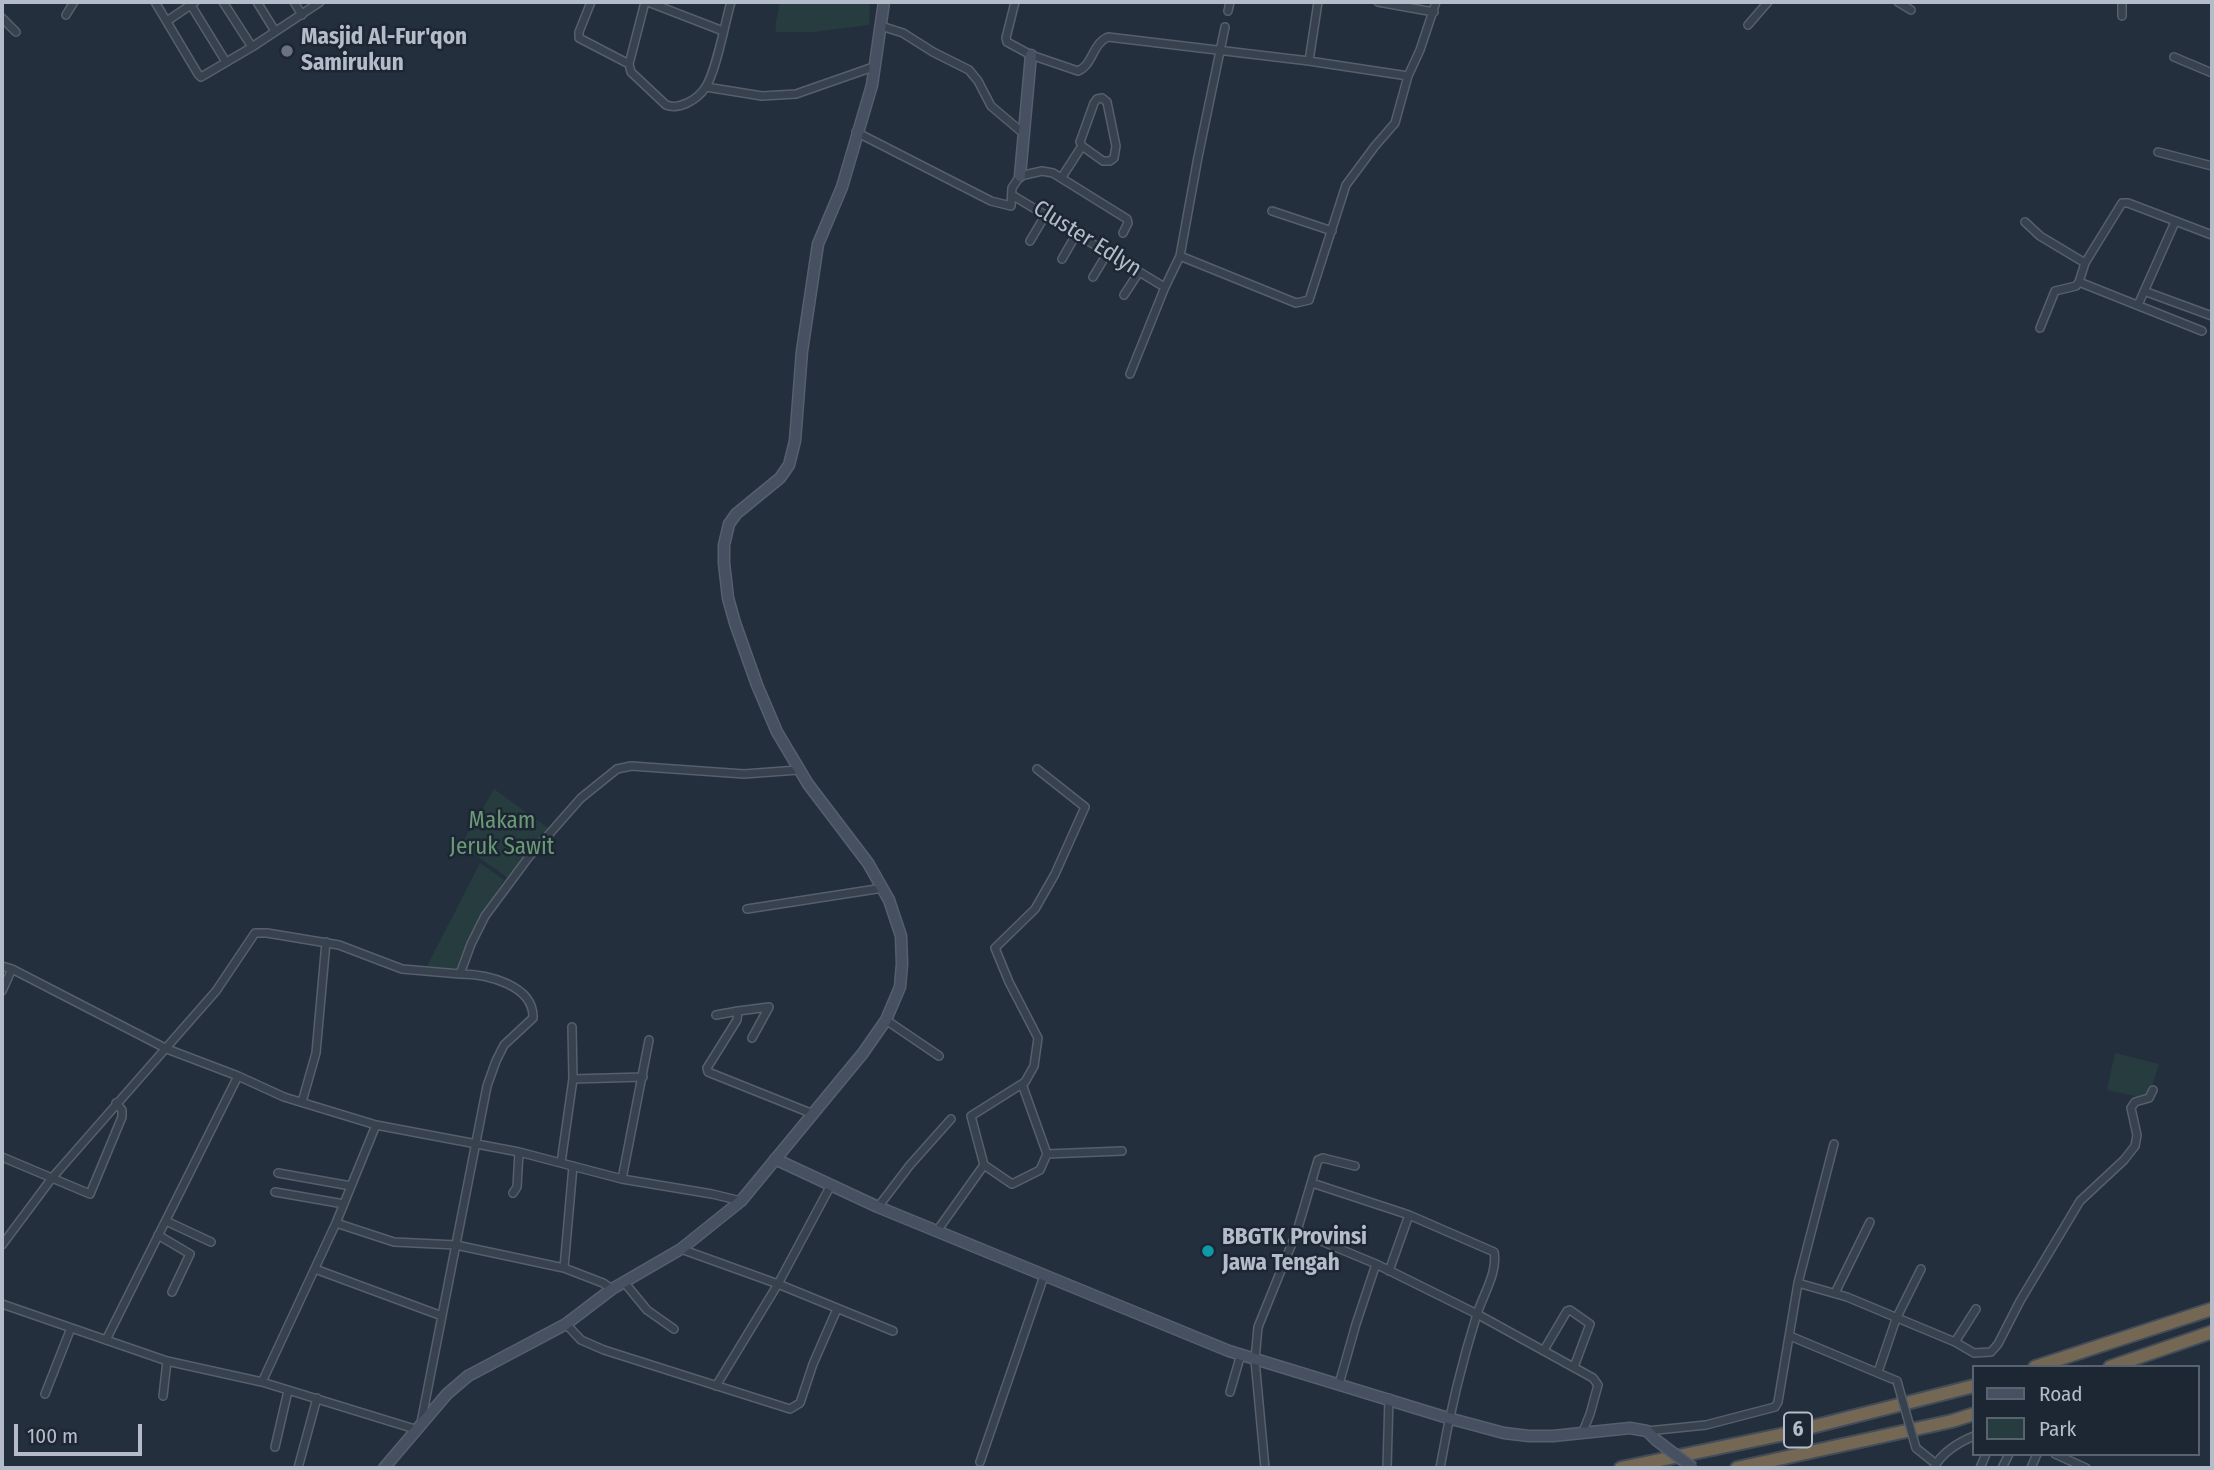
<!DOCTYPE html>
<html>
<head>
<meta charset="utf-8">
<style>
	body { margin:0 }
	#map { position:relative; width:2214px; height:1470px; overflow:hidden; background:#242f3e; font-family:"Fira Sans Condensed",sans-serif }
	canvas { display:block }
	.frame { position:absolute; inset:0; border:4px solid #b4bcc9; pointer-events:none }
	.legend { position:absolute; left:1972px; top:1365px; width:228px; height:91px; box-sizing:border-box; background:#1d2633; border:2px solid #59626f; margin:0; padding:9px 12px; list-style:none; font-size:21px; color:#b4bcc9 }
	.legend li { display:flex; align-items:center; gap:14px; height:35px }
	.legend b { width:35px; border:2px solid #59626f }
	.scale { position:absolute; left:14px; top:1424px; width:128px; height:32px; box-sizing:border-box; border:4px solid #b4bcc9; border-top:0; padding-left:9px; font-size:21px; line-height:24px; white-space:nowrap; color:#b4bcc9; -webkit-text-stroke:5px #1d2633; paint-order:stroke }
</style>
</head>
<body>
<div id="map">
<canvas width="2214" height="1470"></canvas>
<div class="frame"></div>
<ul class="legend">
<li><b style="height:9px;background:#465061"></b>Road</li>
<li><b style="height:19px;background:#263c3f"></b>Park</li>
</ul>
<div class="scale">100 m</div>
</div>
<script>
const ctx = document.querySelector('canvas').getContext('2d');
ctx.lineJoin = 'round';
function fillPath(path, color) { ctx.fillStyle = color; ctx.fill(path, 'evenodd'); }
function trace(path, color, width, dash) { ctx.strokeStyle = color; ctx.lineWidth = width; ctx.lineCap = dash ? 'butt' : 'round'; ctx.setLineDash(dash || []); ctx.stroke(path); }
function write(font, color, halo, rows, align = 'center') {
  ctx.font = font + ' "Fira Sans Condensed",sans-serif'; ctx.lineWidth = 5; ctx.setLineDash([]); ctx.textBaseline = 'middle'; ctx.strokeStyle = halo; ctx.fillStyle = color; for (const [text, x, y, turn = 0] of rows) {
    ctx.save(); ctx.translate(x, y); ctx.rotate((+turn || 0) * Math.PI / 180); ctx.textAlign = isNaN(turn) ? turn : align; if (halo) ctx.strokeText(text, 0, 0); ctx.fillText(text, 0, 0); ctx.restore();
  }
}
fillPath(new Path2D(`
	M779,2H870L869,25L813,32H776C774,19 780,14 779,2Z
	M494,789L548,828L508,878L461,845Z
	M480,863L504,880L483,914L457,971L427,966Z
	M2115,1053L2159,1064L2148,1099L2107,1090Z`), '#263c3f');
const street = new Path2D(`
	M155,2L198,74L201,77L252,47L320,2
	M189,2L226,62
	M223,2L252,47
	M257,2L275,31
	M294,2L302,15
	M591,2L579,32V38L629,64
	M645,2L629,64L631,72L666,105C679,110 697,100 705,88C716,73 725,22 731,2
	M648,2L723,31
	M1015,2L1006,38L1007,42L1031,55L1078,71C1093,65 1092,44 1108,37L1309,61L1408,76
	M1378,2L1434,12
	M1898,2L1911,10
	M2122,2V16
	M1228,11L1230,2
	M66,15L74,2
	M2,18L16,32
	M167,21L195,2
	M1748,25L1768,2
	M881,26L903,33L933,52L969,70L978,81L991,106L1023,133
	M2174,57L2212,73
	M1309,61L1318,2
	M706,87L762,96L796,94L876,66
	M856,132L991,201L1011,206L1012,188L1020,176L1042,171L1053,173L1127,219L1128,223L1123,233
	M2158,152L2212,166
	M1062,177L1082,146L1080,142L1094,103L1097,99L1102,98L1107,102L1116,146L1114,158L1110,161H1103L1082,146
	M1012,195L1161,285
	M1272,211L1332,231
	M2025,222L2040,236L2085,263
	M1030,241L1046,214
	M1180,256L1296,303L1309,300L1346,185L1375,146L1395,123L1408,76L1420,50L1436,2
	M1062,259L1077,233
	M1093,277L1108,252
	M2144,291L2212,316
	M1124,295L1139,272
	M2138,305L2175,222
	M2040,328L2055,291L2076,286L2079,282
	M2202,331L2079,282L2085,263L2122,203H2128L2212,235
	M1130,374L1165,287L1180,256L1198,157L1225,27
	M747,909L883,888
	M2,966L12,969L167,1049L238,1076L284,1097L376,1125L519,1152L622,1179L712,1194L741,1201
	M2,991L12,969
	M738,1011L769,1007L752,1038
	M716,1015L738,1011L737,1020L707,1068L708,1072L813,1114
	M886,1020L939,1056
	M573,1079L643,1077
	M1022,1084L1047,1154
	M302,1102L316,1053L326,942
	M2,1157L90,1194L122,1117V1110L116,1103
	M561,1163L573,1079L572,1027
	M984,1165L1012,1184L1040,1170L1047,1154L1122,1151
	M278,1173L351,1186
	M622,1179L649,1040
	M1312,1183L1409,1215L1494,1252C1498,1272 1483,1295 1477,1314C1461,1365 1449,1416 1440,1468
	M275,1192L344,1204
	M513,1193L517,1187L519,1152
	M878,1207L910,1165L951,1119
	M166,1221L211,1242
	M336,1223L394,1242L456,1245L564,1268L603,1283L612,1289
	M937,1231L984,1165L971,1116L1025,1082L1034,1066L1038,1038L1009,982L995,948L1035,909L1055,874L1085,807L1037,769
	M1297,1231L1376,1264L1477,1314L1593,1378L1598,1385L1590,1414L1582,1434
	M158,1235L190,1254L172,1292
	M2,1245L52,1178L216,991L255,933H267L339,945L402,969L460,974L471,944L485,916L528,858L581,798L617,769L631,766L744,774L798,770
	M681,1249L778,1284L893,1331
	M564,1268L573,1166
	M315,1269L442,1316
	M1389,1271L1409,1215
	M624,1282L647,1310L674,1329
	M1798,1283L1847,1297L1955,1342L1974,1353L1991,1352L1998,1344L2020,1301L2080,1201L2124,1160L2135,1146L2137,1135L2131,1108L2135,1102L2149,1098L2153,1090
	M1835,1293L1870,1222
	M2,1304L167,1361L262,1382L418,1430
	M566,1324L581,1340L604,1350L790,1409L800,1403L813,1364L837,1309
	M1790,1336L1897,1381
	M106,1340L238,1076
	M1955,1342L1976,1309
	M1544,1350L1567,1311L1570,1310L1590,1324L1574,1367
	M1878,1372L1896,1319L1921,1269
	M262,1382L336,1223L376,1125
	M1339,1384L1356,1324L1376,1264
	M716,1386L778,1284L831,1185
	M1230,1392L1241,1354
	M45,1394L71,1328
	M163,1396L167,1361
	M421,1423L487,1086L496,1061L504,1045L533,1018C534,985 487,974 460,974
	M1647,1431L1706,1425L1775,1407L1778,1402L1798,1283L1834,1144
	M275,1447L288,1391
	M1916,1448L1936,1464
	M2055,1454L2086,1468
	M980,1462L1044,1276
	M298,1468L317,1398
	M1265,1468L1255,1360L1258,1327L1297,1231L1318,1160L1323,1158L1355,1166
	M1387,1468L1389,1398
	M1934,1468C1941,1453 1959,1442 1974,1436
	M1980,1468L1986,1454
	M2002,1468L2009,1454
	M2031,1468L2037,1454`);
const secondary = new Path2D(`
	M1020,176L1031,55
	M775,1159L878,1207L1229,1351L1448,1418L1504,1433L1529,1436H1553L1630,1428L1647,1431L1656,1440
	M384,1468L447,1394L468,1376L566,1324L612,1289L681,1249L741,1201L863,1053L886,1020L900,987L902,964L901,936L889,900L868,863L808,784L777,732L757,685L735,623L728,598L724,563V545L729,524L736,514L780,478L789,465L795,441L802,351L818,244L842,187L872,85L884,2`);
const highway = new Path2D(`
	M2035,1367L2212,1309
	M2110,1367L2212,1332
	M1621,1468L1780,1435L1974,1386
	M1737,1468L1952,1421L1974,1414`);
trace(street, '#565f6c', 10);
trace(secondary, '#565f6c', 13);
trace(highway, '#434c59', 16);
trace(street, '#38414e', 7);
trace(secondary, '#465061', 10);
trace(highway, '#746855', 12);
const streetBridge = new Path2D(`
	M1897,1381L1916,1448`);
const secondaryBridge = new Path2D(`
	M1656,1440L1693,1468`);
trace(streetBridge, '#565f6c', 10, []);
trace(secondaryBridge, '#565f6c', 13, []);
trace(streetBridge, '#38414e', 7);
trace(secondaryBridge, '#465061', 10);
for (const [x, y, r, color] of [
	[287,51,7,"#6b7280"],
	[1208,1251,7,"#0f9aa8"]
]) { const dot = new Path2D(); dot.arc(x, y, r, 0, 2 * Math.PI); ctx.fillStyle = color; ctx.fill(dot); trace(dot, '#1d2633', 2.5); }
for (const [x, y, w] of [
	[1798,1430,28]
]) { const box = new Path2D(); box.roundRect(x - w / 2, y - 17.5, w, 35, 5); ctx.fillStyle = '#1d2633'; ctx.fill(box); trace(box, '#b4bcc9', 2); }
write('bold 21px', '#b4bcc9', null, [
	["6",1798,1430]
]);
write('bold 23px', '#b4bcc9', '#1d2633', [
	["Masjid Al-Fur'qon",301,38],
	["Samirukun",301,64],
	["BBGTK Provinsi",1222,1238],
	["Jawa Tengah",1222,1264]
], 'left');
write('23px', '#b4bcc9', '#1d2633', [
	["Cluster Edlyn",1087,239,32]
]);
write('23px', '#6b9a76', '#1d2633', [
	["Makam",502,822],
	["Jeruk Sawit",502,848]
]);
</script>
</body>
</html>
